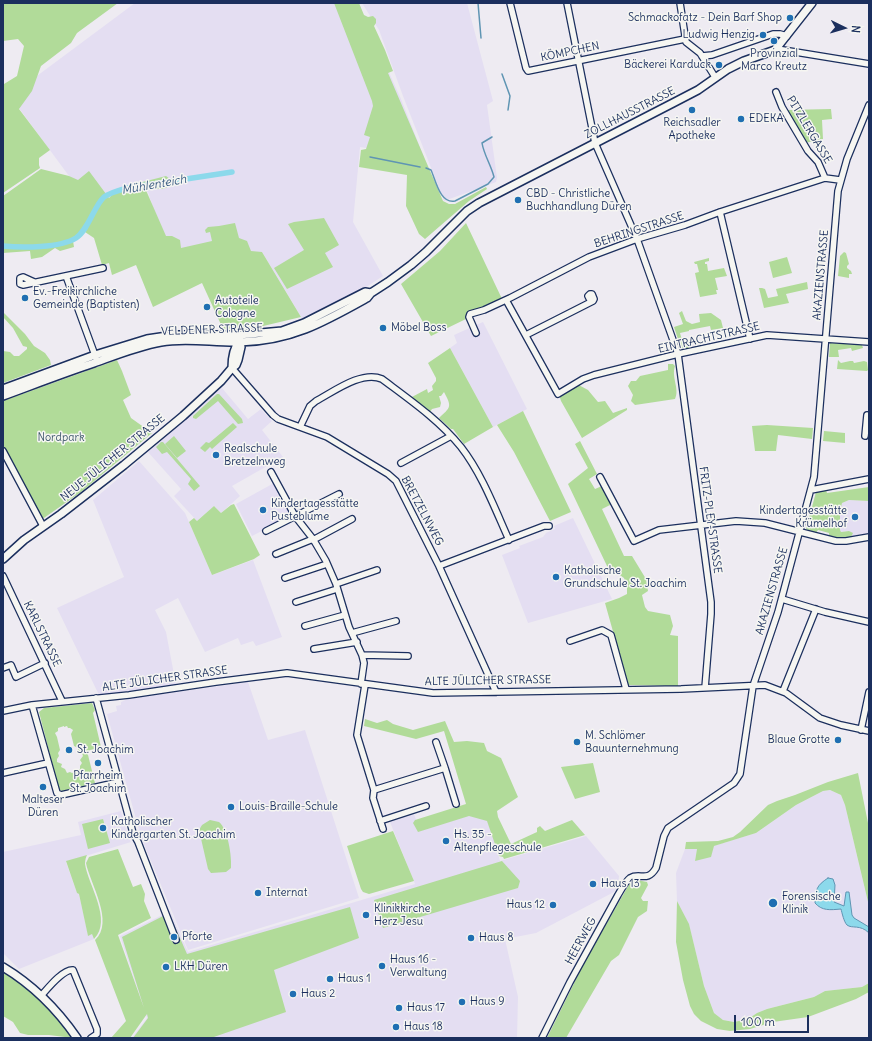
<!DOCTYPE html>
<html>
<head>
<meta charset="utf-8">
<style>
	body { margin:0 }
	#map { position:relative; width:872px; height:1041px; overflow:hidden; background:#eeebf2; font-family:Delius,sans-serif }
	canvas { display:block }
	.frame { position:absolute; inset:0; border:4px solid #1b2f5e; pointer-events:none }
	.north { position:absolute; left:824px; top:8px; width:40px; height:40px; -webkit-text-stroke:3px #f6f6f2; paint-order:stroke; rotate:95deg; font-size:11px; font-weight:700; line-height:16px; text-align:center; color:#1b2f5e }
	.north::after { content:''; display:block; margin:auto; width:14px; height:18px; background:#1b2f5e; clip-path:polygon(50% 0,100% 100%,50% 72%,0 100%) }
	.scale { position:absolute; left:734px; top:1015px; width:75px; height:18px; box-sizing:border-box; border:2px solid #1b2f5e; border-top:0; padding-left:5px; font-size:12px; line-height:14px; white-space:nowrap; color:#1b2f5e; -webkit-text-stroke:3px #f6f6f2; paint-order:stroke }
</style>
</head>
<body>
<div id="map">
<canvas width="872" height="1041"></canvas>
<div class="frame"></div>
<div class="north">N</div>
<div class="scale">100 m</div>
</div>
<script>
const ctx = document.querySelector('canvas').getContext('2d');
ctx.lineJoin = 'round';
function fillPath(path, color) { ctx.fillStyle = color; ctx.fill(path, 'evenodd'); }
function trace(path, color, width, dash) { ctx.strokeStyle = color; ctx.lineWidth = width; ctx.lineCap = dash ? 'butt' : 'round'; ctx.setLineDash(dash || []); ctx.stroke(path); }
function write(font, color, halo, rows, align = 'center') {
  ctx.font = font + ' Delius,sans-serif'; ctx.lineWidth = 3; ctx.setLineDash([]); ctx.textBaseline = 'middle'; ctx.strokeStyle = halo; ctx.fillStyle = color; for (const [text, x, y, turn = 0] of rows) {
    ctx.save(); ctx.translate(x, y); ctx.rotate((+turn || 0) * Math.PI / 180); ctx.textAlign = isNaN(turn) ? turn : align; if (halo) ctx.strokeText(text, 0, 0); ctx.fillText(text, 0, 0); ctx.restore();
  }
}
fillPath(new Path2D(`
	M135,3H350L372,35L401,99L424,157L360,147L353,222L383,276L351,297L303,320L262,252H167L148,192L100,218L10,96Z
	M362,3H467L493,101L487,105L497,178L496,182L444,201L403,96L379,30Z
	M483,322L527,409L493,427L450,348L457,343L454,335Z
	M222,388L248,419L261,409L272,421L262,430L283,457L232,486L240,496L221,513L214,506L197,521L174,496L181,489L148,452Z
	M139,461L185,513L212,575L253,560L282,637L256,646L253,641L241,645L238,638L205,652L178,598L155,610L166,632L176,685L99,695L57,608L124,577L93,500Z
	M274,483L291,516L252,536L236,504Z
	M849,500L869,501V533L851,537L852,533L849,531L841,532L840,530V511L842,503Z
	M573,518L612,599L528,623L502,555L520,548L519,546L543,537L546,533L555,529L554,526Z
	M248,682L268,740L305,730L359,898L188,950L141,837L107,714L117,711L116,706L121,705V702L128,699Z
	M830,790L841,795L845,805L869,906V983L862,987L825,991L814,997L767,1009L757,1013L748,1019L734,1022L723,1020L714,1013L704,986L689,925L677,901L676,873L685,849H697L695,861L713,846L756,833L796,805L823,791Z
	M485,807L500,861L586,836L619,876L618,885L614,892L536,933L505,939L518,997L517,1038H132L147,1018L120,936L170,911L188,952L415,884L390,822L414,814L419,828Z
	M121,811L128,837L131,842L66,862L77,893L79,894L88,935L92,934L94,939L19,969L3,953V852L81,835L78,822Z`), '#e4def2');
fillPath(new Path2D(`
	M3,3H118L77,33L71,43L41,66L32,91L19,109L50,150L39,158V165L40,168L3,193V83L4,84L17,76L24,46L18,39L3,41Z
	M334,3H359L364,15L368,17L373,16L376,19V23L374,26L385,50L393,71L388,73L443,201L449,204H455L486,187L487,189L469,201L425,239L419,234L406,206L407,175L359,167L361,150L366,149L370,137L364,135L373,106L372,101Z
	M831,109L832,119L822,120L823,139L805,143L786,110Z
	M41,169L69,176L78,180L89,171L109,198L119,188L166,176L171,180C168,194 156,187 145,188L166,236H172L180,240L181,248L212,241L210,232L206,233L205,230L208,227L219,226L235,223L239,238L247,241L251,251L262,252L301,317L259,327L223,329L202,283L153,307L136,265L112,275L109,263L102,265L94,238L85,232L78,239L73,241L74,247L60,251L55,248L42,257L31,259L30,251L3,253V196Z
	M324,218L339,245L325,253L333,267L287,289L274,268L304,250L288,224L294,222Z
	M466,223L503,301L431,336L401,284L440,251Z
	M844,252L846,253L849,264L847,266V268L851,271L852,274H849V278L838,276L840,256Z
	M787,257L792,273L773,278L769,262Z
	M709,258V261L705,262V264H707L708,271L724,268L727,276L715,278L718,290H716L717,294L700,297L695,273L699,272L697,264H695L694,262Z
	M807,282L808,289L786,294L789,303L764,308L759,288H762L765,289L768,298L778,296L776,289Z
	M682,311L686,321L692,324L700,322L699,314L711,313L721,320L723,328L711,330L710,326L689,330V331L680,333L683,344L688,343L689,348H681L674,327L683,324L679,313Z
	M3,312L25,334L34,346L45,353L50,360L51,365L3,383V351L10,352L14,356H19L27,349V347L23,346L13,328L3,317Z
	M830,343L862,345L863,348L852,351L851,348L838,350L839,357H829Z
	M450,348L493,427L464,444L453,429H451L439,418C451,407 452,407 444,392L441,396H439L441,403L440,407L432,409L430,412L410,398L427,389L428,393L433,390L432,386L436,381V378L428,363Z
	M117,360L122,371L131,395L123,400L131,418L152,433L81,492L41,520L3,447V401Z
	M838,360L841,363L850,361H853L854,363L864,361L867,362L868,370L867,371L837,369Z
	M668,364H673L675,366C671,377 680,389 675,399L635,405L631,401L633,395L628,386L631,381H636L640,376L668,370Z
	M575,383L588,390L598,402L605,401L613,413L627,408V410L582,438L561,401L559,394Z
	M217,394H219L242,419L243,423L238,424L218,401L196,419L193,418V416Z
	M523,411L571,512L550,521L514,452L497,425Z
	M233,423L237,427L212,449L210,447L205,452L200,448L206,442L209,443Z
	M767,425L813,428L812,439L778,435L776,451H755L752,426Z
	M824,431L845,433V443L823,441Z
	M174,436L186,451L177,458L165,444Z
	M580,441L597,474L589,479L595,489L602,486L612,504L602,509L624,556H632L646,579L648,591L642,595L645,607L648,611L670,615L673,626L670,635L678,636V686L628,685L605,603L619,598L627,594V588L624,578L607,566L568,484L588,468L575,444Z
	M161,442H163L200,486L194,491L188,484L191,479L167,452L162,454L156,447Z
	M869,487V501L849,500L842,503L840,511V530L841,532L849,531L853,533L851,537L843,538L829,536V533L818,530L816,533L806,529L816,492L826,490L827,493Z
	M234,504L260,555L254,559L212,575L189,522L194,518L197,521L214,506L221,513L231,505Z
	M92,703L95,710L93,713L101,747L87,751L95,783L62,791L59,789L58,786L39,712L44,708ZM64,726V727L67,726L68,728H70L73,730L71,734L74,746L78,748V751L82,753L83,756L80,760L82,763L80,766V769L75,772L72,773L70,772L67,773L65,769L61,767L62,764L57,762V759L59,756L58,753L60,750L57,737L55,733L58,731V728Z
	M365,719L377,723L387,720L393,724L413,730L445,721L454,742L467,741L484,743L487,751L501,758L518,797L497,811L498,817L511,844L537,832V828L540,826L545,831L572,820L585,835L504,859L503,857L499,856L487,821L469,816L418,832L413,823L415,820L466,804L444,731L416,739L364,726Z
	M593,763L600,792L575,799L561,767Z
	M858,773L869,828V906L845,805L841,795L830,790L823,791L796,805L756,833L714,846L711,857L695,861L697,849H685L686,842L718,841L733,837L740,832L768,805L777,801L795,795L828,782Z
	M103,819L110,843L88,849L82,824Z
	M210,820L219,822C228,829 232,857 231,868L226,872L211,873L208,869L199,830L202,825Z
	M393,831L414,881L369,894L363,892L361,889L347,846Z
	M118,849L133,887L141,884L145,894L144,901L151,918L118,935L144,1008L122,937L169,913L187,954L350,907L359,938L274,970L286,1012L211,1038H133L148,1018L147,1014L130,1038H111L126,1021L95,940C115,922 90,884 86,863L89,857Z
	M87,855C86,857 85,860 85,864C88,885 113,920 94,939L92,934L88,936L79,894L77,893L66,861Z
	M502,861L520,881L518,888L383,928L374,900Z
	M637,880L647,882L648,885L641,898L643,901H648L647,911L638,917L619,955L611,961L566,1038H547L583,965L627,888L631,882Z
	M677,901L689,924L704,986L714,1013L723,1020L734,1022L748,1019L757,1013L767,1009L814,997L825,991L862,987L869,983V992L856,999L808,1017L773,1022L750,1029L730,1031L717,1029L701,1021L694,1014L690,1006L683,980L676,942Z
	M3,972C32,987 54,1012 73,1038L49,1035H28L20,1033L13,1022L3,1016Z`), '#b1db99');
const water = new Path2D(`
	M828,878L833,879L835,885L834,902L844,906L846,892H849L852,915L854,918L869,927V933C860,924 852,929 847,925C844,922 842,913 841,909C830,910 822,911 815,903C816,889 816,886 828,878Z`);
fillPath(water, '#8cd9eb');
trace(water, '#5f95b3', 1);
trace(new Path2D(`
	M478,3L481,38
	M502,74L510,96L508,110
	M370,157L420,167
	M426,168L431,170C436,181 440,204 455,201L488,184L494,177C491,165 484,155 482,143L492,137`), '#5f95b3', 1.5);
trace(new Path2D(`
	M3,246C22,248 60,248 76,238C89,229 94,206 104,197C111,192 120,190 127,188L232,172`), '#8cd9eb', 5.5);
const minor = new Path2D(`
	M510,3L526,68L528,71L685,39
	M567,3L595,143L637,239L678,354L711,602V614L705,688
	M680,3L686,42L700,53L715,77
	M777,49L869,64
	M702,56L712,55L773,34H780L787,36
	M776,92L782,107L808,151L818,162L825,178
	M720,212L750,339
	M66,276L96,358
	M34,282L23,277L20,278V284L23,285L103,268
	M506,300L558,394L583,379L594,375L678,354L767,335L869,342
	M476,333L469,317L470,314L484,310L510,298L589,257L637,239L685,225L720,212L825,178L840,180
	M526,335L593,301L594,299L592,294H590L588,296L591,302
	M232,368L273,415L278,419L327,437L388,474L396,481L439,566L496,692
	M300,427L310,406L316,401C333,392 362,370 382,379C410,400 439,420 461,447C482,474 495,509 509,540
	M865,436L867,415
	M3,451L43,526
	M401,463L451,436
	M271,472L295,516L313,539L326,561L336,584L349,627L362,655L364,663L361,684
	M600,477L634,541L659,530L736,521L765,523L836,541H846L869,537
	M811,490L869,479
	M266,531L339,494
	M313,540L352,519
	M276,554L313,539
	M439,566L544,526H549
	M3,576L62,701
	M285,578L327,564
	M336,584L377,570
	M782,599L825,612L869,622
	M296,602L337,589
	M305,626L345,615
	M352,633L396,621
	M570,641L602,630L611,635L626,689
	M314,649L357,642
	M362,655L408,656
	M3,668L11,665L16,677L45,663
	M365,685L357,735L374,790L373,798L383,829
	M783,691L816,609
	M96,698L133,833L138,842L176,940
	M32,705L57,793L61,795L119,782
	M3,711L32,705L129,695L216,682L287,673L433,693L681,689L765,685L786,693L820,718L841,725L869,731
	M861,730L869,692
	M445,768L456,804
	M3,773L48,763
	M374,790L445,768L436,742
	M380,821L426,806
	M41,996C48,988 63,969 73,970L97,1029V1034L91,1038
	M542,1038L570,982L618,895C621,890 625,882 630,878C640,872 647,883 656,868L664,836L668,828L734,783L740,774L753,686L778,612L814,477L838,191L847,159L869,105`);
const tertiary = new Path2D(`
	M232,368C232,359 233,349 239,342
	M3,389L95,355L147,339L174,335H239L282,331L304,323L365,292L371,293
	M3,396C33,385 64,373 94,363C116,355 138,346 161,342C187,337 214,343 240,342C291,341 324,322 367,298L371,293L388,282L411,265L426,252L467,211L479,203L673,103L698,90L728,69L744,61L775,50L812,3
	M3,559L24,540L61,514L124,465L183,416L221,381L232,368L236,365L238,360L241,347L239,338
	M3,967C33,985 57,1009 77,1038`);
trace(minor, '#1b2f5e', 8);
trace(tertiary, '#1b2f5e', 10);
trace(minor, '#f6f6f2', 5.5);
trace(tertiary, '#f6f6f2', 7);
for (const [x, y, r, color] of [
	[790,18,4,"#1f6fb2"],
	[763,35,4,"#1f6fb2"],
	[774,41,4,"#1f6fb2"],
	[719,65,4,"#1f6fb2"],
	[692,110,4,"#1f6fb2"],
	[741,119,4,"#1f6fb2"],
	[518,200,4,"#1f6fb2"],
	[25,298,4,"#1f6fb2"],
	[207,307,4,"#1f6fb2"],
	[383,328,4,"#1f6fb2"],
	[216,455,4,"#1f6fb2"],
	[263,510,4,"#1f6fb2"],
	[855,517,4,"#1f6fb2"],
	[556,577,4,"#1f6fb2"],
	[838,740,4,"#1f6fb2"],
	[577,742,4,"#1f6fb2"],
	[69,750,4,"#1f6fb2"],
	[98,763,4,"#1f6fb2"],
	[43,787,4,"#1f6fb2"],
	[231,807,4,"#1f6fb2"],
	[103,828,4,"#1f6fb2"],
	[446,841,4,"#1f6fb2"],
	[593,884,4,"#1f6fb2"],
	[258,893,4,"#1f6fb2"],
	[773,903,5,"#1f6fb2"],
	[553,905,4,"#1f6fb2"],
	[366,915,4,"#1f6fb2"],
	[174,937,4,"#1f6fb2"],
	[471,938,4,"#1f6fb2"],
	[382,966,4,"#1f6fb2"],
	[166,967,4,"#1f6fb2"],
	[330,979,4,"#1f6fb2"],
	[293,994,4,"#1f6fb2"],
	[462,1002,4,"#1f6fb2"],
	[399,1008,4,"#1f6fb2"],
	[396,1027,4,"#1f6fb2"]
]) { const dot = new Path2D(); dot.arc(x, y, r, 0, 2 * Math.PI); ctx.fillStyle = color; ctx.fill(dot); trace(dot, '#f6f6f2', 1.5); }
write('11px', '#1b2f5e', '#f6f6f2', [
	["Schmackofatz - Dein Barf Shop",782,18,"right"],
	["Ludwig Henzig",755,35,"right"],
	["Provinzial",774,54,"center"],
	["Marco Kreutz",774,67,"center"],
	["Bäckerei Karduck",711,65,"right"],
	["EDEKA",749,119],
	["Reichsadler",692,123,"center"],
	["Apotheke",692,136,"center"],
	["CBD - Christliche",526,194],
	["Buchhandlung Düren",526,207],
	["Ev.-Freikirchliche",33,292],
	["Gemeinde (Baptisten)",33,305],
	["Autoteile",215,301],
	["Cologne",215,314],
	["Möbel Boss",391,328],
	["Realschule",224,449],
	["Bretzelnweg",224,462],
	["Kindertagesstätte",271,504],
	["Pusteblume",271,517],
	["Kindertagesstätte",847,511,"right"],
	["Krümelhof",847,524,"right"],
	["Katholische",564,571],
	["Grundschule St. Joachim",564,584],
	["M. Schlömer",585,736],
	["Bauunternehmung",585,749],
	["Blaue Grotte",830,740,"right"],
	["St. Joachim",77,750],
	["Pfarrheim",98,776,"center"],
	["St. Joachim",98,789,"center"],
	["Malteser",43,800,"center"],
	["Düren",43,813,"center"],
	["Louis-Braille-Schule",239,807],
	["Katholischer",111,822],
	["Kindergarten St. Joachim",111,835],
	["Hs. 35 -",454,835],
	["Altenpflegeschule",454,848],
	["Haus 13",601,884],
	["Internat",266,893],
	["Forensische",782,897],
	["Klinik",782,910],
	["Haus 12",545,905,"right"],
	["Klinikkirche",374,909],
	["Herz Jesu",374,922],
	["Pforte",182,937],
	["Haus 8",479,938],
	["Haus 16 -",390,960],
	["Verwaltung",390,973],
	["LKH Düren",174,967],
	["Haus 1",338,979],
	["Haus 2",301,994],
	["Haus 9",470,1002],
	["Haus 17",407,1008],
	["Haus 18",404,1027]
], 'left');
write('11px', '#1b2f5e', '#f6f6f2', [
	["KÖMPCHEN",570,52,-12],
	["ZOLLHAUSSTRASSE",630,113,-27],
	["PITZLERGASSE",809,130,59],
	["BEHRINGSTRASSE",639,230,-18],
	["AKAZIENSTRASSE",821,275,-85],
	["VELDENER STRASSE",212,330,-2],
	["EINTRACHTSTRASSE",709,338,-13],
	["NEUE JÜLICHER STRASSE",113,458,-39],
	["BRETZELNWEG",422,511,62],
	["FRITZ-PLEY-STRASSE",710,520,82],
	["AKAZIENSTRASSE",772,591,-74],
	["KARLSTRASSE",42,634,64],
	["ALTE JÜLICHER STRASSE",165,679,-8],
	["ALTE JÜLICHER STRASSE",488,681,-1],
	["HEERWEG",581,941,-61]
]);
write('11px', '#405a6d', '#f6f6f2', [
	["Nordpark",61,438]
]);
write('italic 12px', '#375a81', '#f6f6f2', [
	["Mühlenteich",154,185,-10]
]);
</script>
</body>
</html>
